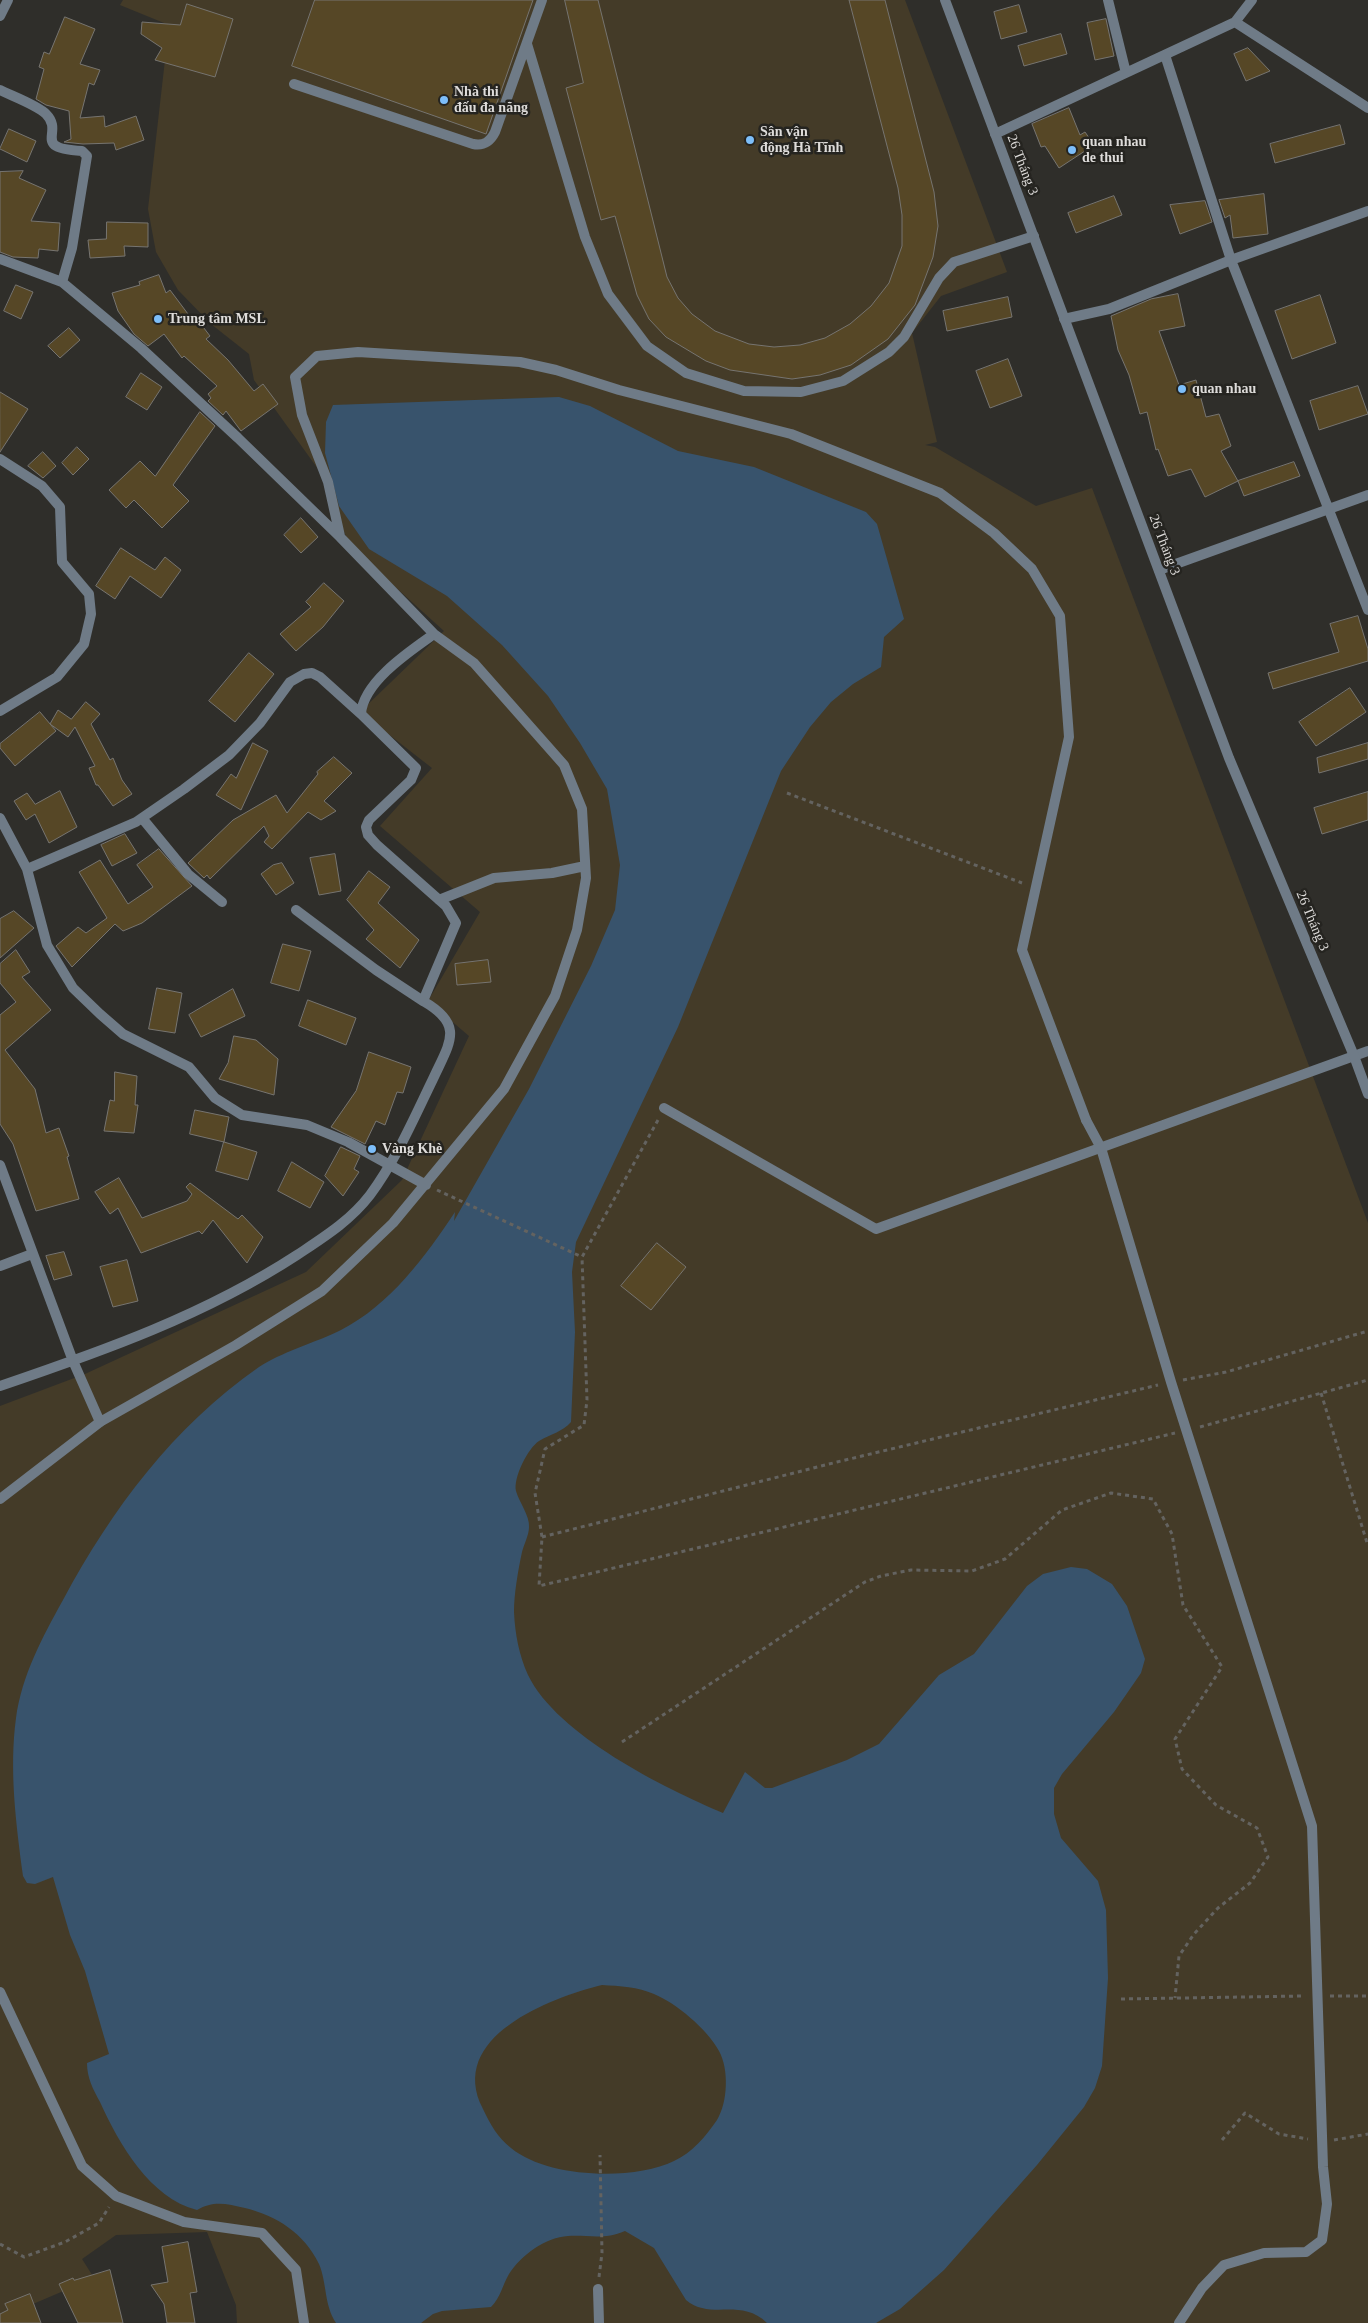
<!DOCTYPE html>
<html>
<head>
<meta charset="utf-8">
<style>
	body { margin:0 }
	canvas { display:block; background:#2f2e2a }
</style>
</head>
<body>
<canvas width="1368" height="2323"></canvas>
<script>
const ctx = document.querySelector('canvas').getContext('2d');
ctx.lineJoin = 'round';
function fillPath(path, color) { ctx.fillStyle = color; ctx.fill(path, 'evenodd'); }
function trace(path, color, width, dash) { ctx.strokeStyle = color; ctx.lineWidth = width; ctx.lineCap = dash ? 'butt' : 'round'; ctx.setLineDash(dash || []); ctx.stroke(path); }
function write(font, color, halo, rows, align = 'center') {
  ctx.font = font + ' Georgia,serif'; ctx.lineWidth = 5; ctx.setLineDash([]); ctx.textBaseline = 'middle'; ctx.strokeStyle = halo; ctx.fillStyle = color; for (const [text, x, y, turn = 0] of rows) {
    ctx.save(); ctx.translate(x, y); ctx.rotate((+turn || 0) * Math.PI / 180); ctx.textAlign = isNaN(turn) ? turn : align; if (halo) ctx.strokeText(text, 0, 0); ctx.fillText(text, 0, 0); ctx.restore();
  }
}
fillPath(new Path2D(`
	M123,0H905L1007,272L941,296L912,333L937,442L925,445L935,447L1036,506L1092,488L1368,1223V2323H237L236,2305L207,2232L116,2235L82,2259L94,2278L0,2318V1406L85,1374L306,1272L402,1180L469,1036L428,1001L480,912L380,826L432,768L360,712L444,631L350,546L318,469L254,380L249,354L211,324L178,290L156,252L148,209L169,25L120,5Z`), '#443b28');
fillPath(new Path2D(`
	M559,397L590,406L678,451L754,467L866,512L877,524L904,619L884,637L881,667L853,684L831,702L810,727L781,771L678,1027L576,1242L572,1272L575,1332L571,1422C562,1432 551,1434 539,1441C528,1448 513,1478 516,1491C519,1502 530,1516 529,1527C529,1535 524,1544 522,1552C518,1571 514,1594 514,1612C515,1634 519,1655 528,1675C557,1735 664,1788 723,1813L745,1772L765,1788H772L847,1760L879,1744L939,1675L974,1654L1027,1586L1043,1574L1071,1567L1087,1569L1112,1584L1127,1606L1145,1659L1141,1673L1114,1712L1062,1774L1054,1788V1814L1061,1838L1098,1881L1106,1910L1108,1978L1102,2066L1095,2088L1084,2107L1037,2165L944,2270L900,2309L876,2323H767C740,2297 711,2321 686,2300L654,2248L625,2231C604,2240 590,2235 568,2236C546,2237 521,2255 509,2274C502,2286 501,2297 491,2307L442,2311L433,2314L421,2323H336C324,2305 327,2283 319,2264C304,2233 277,2216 245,2208C227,2204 214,2200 197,2210C150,2198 119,2144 100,2102C93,2089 87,2078 87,2063L109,2054L85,1971L70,1935L53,1877L35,1884L27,1883L23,1876C16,1824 9,1770 16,1718C22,1675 42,1638 63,1600C112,1509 173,1427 259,1367C279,1353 317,1342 341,1330C390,1305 425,1257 455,1212L454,1221L529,1089L591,966L615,910L620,865L607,789L580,743L548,696L502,645L447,596L369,549L339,506L325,453L326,422L333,405ZM602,1985C620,1986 638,1987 654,1994C676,2003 707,2029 719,2051C729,2069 728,2102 717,2120C706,2136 692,2153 674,2161C633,2181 547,2178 511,2148C498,2138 490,2124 483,2109C446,2037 550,1998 602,1985Z`), '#38536c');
const building = new Path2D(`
	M315,0H533L486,134L292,66Z
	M565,0H598L667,277L678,298L692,314L715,331L749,344L774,347L800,345L825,338L850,324L871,306L889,283L902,246V215L898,188L849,0H885L934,192L938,226L933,257L915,305L888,339L851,365L820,375L792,379L730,370L706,361L666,337L649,319L637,295L615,216L601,220L566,88L583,83Z
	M187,4L233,19L215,77L155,60L162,48L141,34L142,22L180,25Z
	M1019,5L1027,32L1001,39L994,12Z
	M65,17L95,29L80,64L100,70L94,85L89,83L80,118L104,116L105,127L136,116L144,140L116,150L114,143L83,144L64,142L71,139L69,111L46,105L36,99L44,69L39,67L44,52L49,54Z
	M1106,19L1114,56L1095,60L1087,23Z
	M1061,34L1067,54L1024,66L1018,46Z
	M1248,48L1270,71L1246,81L1234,54Z
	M1069,108L1080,135L1085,132L1094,145L1059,168L1045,146L1041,147L1032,124Z
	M1340,125L1345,144L1275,163L1270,144Z
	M9,129L36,141L27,162L0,149Z
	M23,171L19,178L46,190L31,221L60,223L58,251L39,249L38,258L13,257L0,252V172Z
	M1264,194L1268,234L1233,238L1230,215L1225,218L1219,200Z
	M1114,196L1122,215L1076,233L1068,213Z
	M1205,201L1212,222L1180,234L1170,205Z
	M107,222L148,223V247L124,246L125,256L90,258L88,240L106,239Z
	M159,275L166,293L170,290L194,322L197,319L210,336L206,339L228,360L254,391L263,384L278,404L241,431L226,411L223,415L208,401L211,398L208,394L217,386L184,356L182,358L164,334L148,346L134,334L118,311L112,293L140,285L139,282Z
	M16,285L33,292L21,319L4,311Z
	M1178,294L1185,326L1159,331L1179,385L1196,380L1206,417L1219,414L1231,446L1221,451L1238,481L1205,497L1191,469L1168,476L1158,449L1156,450L1147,412L1140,414L1129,375L1118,350L1111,316L1151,299Z
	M1320,295L1336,343L1292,359L1275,311Z
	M1008,297L1012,317L947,331L943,311Z
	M69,328L80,340L60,358L48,346Z
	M1008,359L1022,396L990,408L976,371Z
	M141,373L162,387L147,410L126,397Z
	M1358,386L1368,414L1319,430L1310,401Z
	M0,392L28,409L0,452Z
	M200,412L215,426L173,485L189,501L162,528L134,500L126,508L109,490L140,461L155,476Z
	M77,447L89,459L73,475L62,463Z
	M43,452L56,466L43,478L28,466Z
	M1294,462L1300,476L1244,496L1238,481Z
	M301,518L318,537L301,553L284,535Z
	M121,548L155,570L165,557L181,570L161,598L130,576L115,599L96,586Z
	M324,583L344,601L323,627L296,651L280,634L311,607L306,602Z
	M1358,616L1368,649V661L1273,689L1268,673L1339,652L1330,624Z
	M249,653L274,674L235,722L209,701Z
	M1350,688L1366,712L1316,746L1299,722Z
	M86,702L100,714L91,724L110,760L113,758L122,780L132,794L113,806L98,785H96L89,768L95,766L75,727L68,737L50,724L58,710L71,719Z
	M40,712L56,731L15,766L0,748V744Z
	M253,743L268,751L241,810L216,795L231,774L236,778Z
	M1368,743V759L1319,773L1317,758Z
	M334,757L352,773L324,801L336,811L321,820L308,812L272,849L264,842L269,836L264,826L210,879L207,875L204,878L188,863L233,820L276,795L287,813L318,774L317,772Z
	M60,791L77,827L49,843L35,814L26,820L14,801L27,793L35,804Z
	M1368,792V820L1322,834L1314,808Z
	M125,834L137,853L112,866L101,845Z
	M159,849L192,886L142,923L123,931L115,924L72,967L56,946L78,927L86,933L107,918L79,872L100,860L128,904L153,887L137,865Z
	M335,854L341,891L319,895L310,858Z
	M282,863L294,883L276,895L261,874L273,865Z
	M369,871L390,887L378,903L419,940L400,968L366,939L374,930L347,900Z
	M14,911L34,928L0,958V919Z
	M283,944L311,951L299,991L271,983Z
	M16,950L30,972L22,977L51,1010L5,1050L35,1089L46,1133L59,1128L69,1156L67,1157L79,1199L36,1211L13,1144L0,1124V1015L16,1002L0,983V964Z
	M488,960L491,982L457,985L455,964Z
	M157,988L182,993L175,1033L149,1029Z
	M233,989L245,1016L201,1037L189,1015Z
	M308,1000L356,1018L346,1045L299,1026Z
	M234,1036L256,1040L278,1059L274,1095L219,1079L228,1063Z
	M369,1052L411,1067L403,1093L397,1092L385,1125L376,1121L365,1144L331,1127L356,1091Z
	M115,1072L137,1076L135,1105H138L134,1133L104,1131L110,1100L114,1101Z
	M195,1110L229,1117L224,1142L190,1134Z
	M224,1142L257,1152L248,1180L216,1171Z
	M341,1147L360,1156L354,1169L359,1172L343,1196L325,1176Z
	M292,1162L324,1182L310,1208L278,1191Z
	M119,1178L142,1218L187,1201L192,1194L186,1187L190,1183L238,1219L242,1215L263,1237L247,1263L213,1220L202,1234L199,1231L141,1253L118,1208L110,1214L95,1192Z
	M657,1243L686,1267L651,1310L621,1286Z
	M64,1252L72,1275L54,1280L46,1256Z
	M127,1260L138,1301L113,1307L100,1267Z
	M188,2242L197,2292L190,2293L195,2323H167L164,2304L151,2285L168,2282L162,2247Z
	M110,2270L123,2323H78L59,2284L73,2278L74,2280Z
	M30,2294L41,2323H0V2314L8,2310L5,2304Z`);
fillPath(building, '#564726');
trace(building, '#767470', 1);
trace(new Path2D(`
	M787,793L1022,883
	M658,1120L582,1257L587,1400L584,1425L545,1449L535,1493L542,1537L539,1586L1175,1433
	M437,1190L582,1257
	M1183,1380L1226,1372L1368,1331
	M1321,1393L1368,1546
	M1200,1427L1368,1380
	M542,1537L837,1462L1158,1385
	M622,1742L865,1582L881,1576L911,1570L972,1571L1005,1559L1062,1510L1111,1493L1153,1499L1172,1534L1183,1605L1222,1667L1175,1739L1182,1769L1216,1805L1257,1828L1268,1857L1250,1883L1218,1908L1194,1934L1179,1956L1175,1998
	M1330,1996H1368
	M1121,1999L1303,1996
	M1222,2140L1245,2113L1279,2134L1308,2139
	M1334,2140L1368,2134
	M0,2244L24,2257L65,2242L99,2223L109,2207
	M599,2277L602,2253L600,2155`), '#646360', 3, [4, 4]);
trace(new Path2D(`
	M527,44L585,237L608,294L647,346L686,373L744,391L801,392L843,381L889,352L904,337L939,278L954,262L1034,236
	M294,84L473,144C484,146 490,142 495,132L542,0
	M1086,1120L1101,1148L1171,1382L1312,1826L1323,2167L1327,2204L1322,2240L1306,2252L1264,2253L1224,2265L1202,2288L1179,2323
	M0,1499L100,1422
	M0,1992L82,2166L116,2196L184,2222L262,2233L296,2270L304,2323
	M598,2289L599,2323`), '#6f7b87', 10);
trace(new Path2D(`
	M1108,0L1126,73
	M1235,22L1368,108
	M1165,55L1231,260L1368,610
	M0,90C12,96 37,105 46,114C65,133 30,148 82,151L87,156L72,248L62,282
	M995,134L1235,22L1252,0
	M0,259L62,282L141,348L238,438L340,537L434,634L474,663L564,765L582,809L586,878L577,930L555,996L504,1089L393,1223L322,1291L236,1345L100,1422L73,1361L0,1165
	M1064,319L1109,309L1231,260L1368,211
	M0,459L42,486L60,507L62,562L89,594L91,614L84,644L57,677L0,711
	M340,536L328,482L302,415L295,377L317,356L358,352L520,362L556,370L619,390L791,434L940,493L994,533L1032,569L1060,616L1069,737L1022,950L1086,1120
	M1159,570L1368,495
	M0,818L27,869L47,945L73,988L100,1014L123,1034L189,1067L215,1098L242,1115L307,1125L348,1142L426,1185
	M142,818L188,874L222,902
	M27,869L136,822L184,789L229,755L260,723L290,682L304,674L312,673L320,677L361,714
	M439,900L494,878L552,873L585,866
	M296,910L376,970L423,1001
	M664,1108L876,1229L1368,1051
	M0,1266L32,1254
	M0,1386C103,1351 205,1315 297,1255C324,1237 350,1221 370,1195C396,1160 414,1118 433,1079C450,1042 465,1025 423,1001L456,923L446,906L377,845L368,835L366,827L369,820L411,780L416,768L361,714C363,682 410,651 434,634`), '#6f7b87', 10);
trace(new Path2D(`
	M945,0L1229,758L1354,1056L1368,1094
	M0,16L8,0`), '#6f7b87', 10);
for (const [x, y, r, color] of [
	[444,100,5,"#7dbef9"],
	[750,140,5,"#7dbef9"],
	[1072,150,5,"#7dbef9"],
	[158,319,5,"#7dbef9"],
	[1182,389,5,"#7dbef9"],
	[372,1149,5,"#7dbef9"]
]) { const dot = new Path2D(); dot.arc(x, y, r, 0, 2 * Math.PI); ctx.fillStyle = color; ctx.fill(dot); trace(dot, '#252420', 2); }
write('bold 14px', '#dedcda', '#252420', [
	["Nhà thi",454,92],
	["đấu đa năng",454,108],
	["Sân vận",760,132],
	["động Hà Tĩnh",760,148],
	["quan nhau",1082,142],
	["de thui",1082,158],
	["Trung tâm MSL",168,319],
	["quan nhau",1192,389],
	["Vàng Khè",382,1149]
], 'left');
write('14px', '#dedcda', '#252420', [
	["26 Tháng 3",1022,165,69],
	["26 Tháng 3",1164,545,69],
	["26 Tháng 3",1312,921,67]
]);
</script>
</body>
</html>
